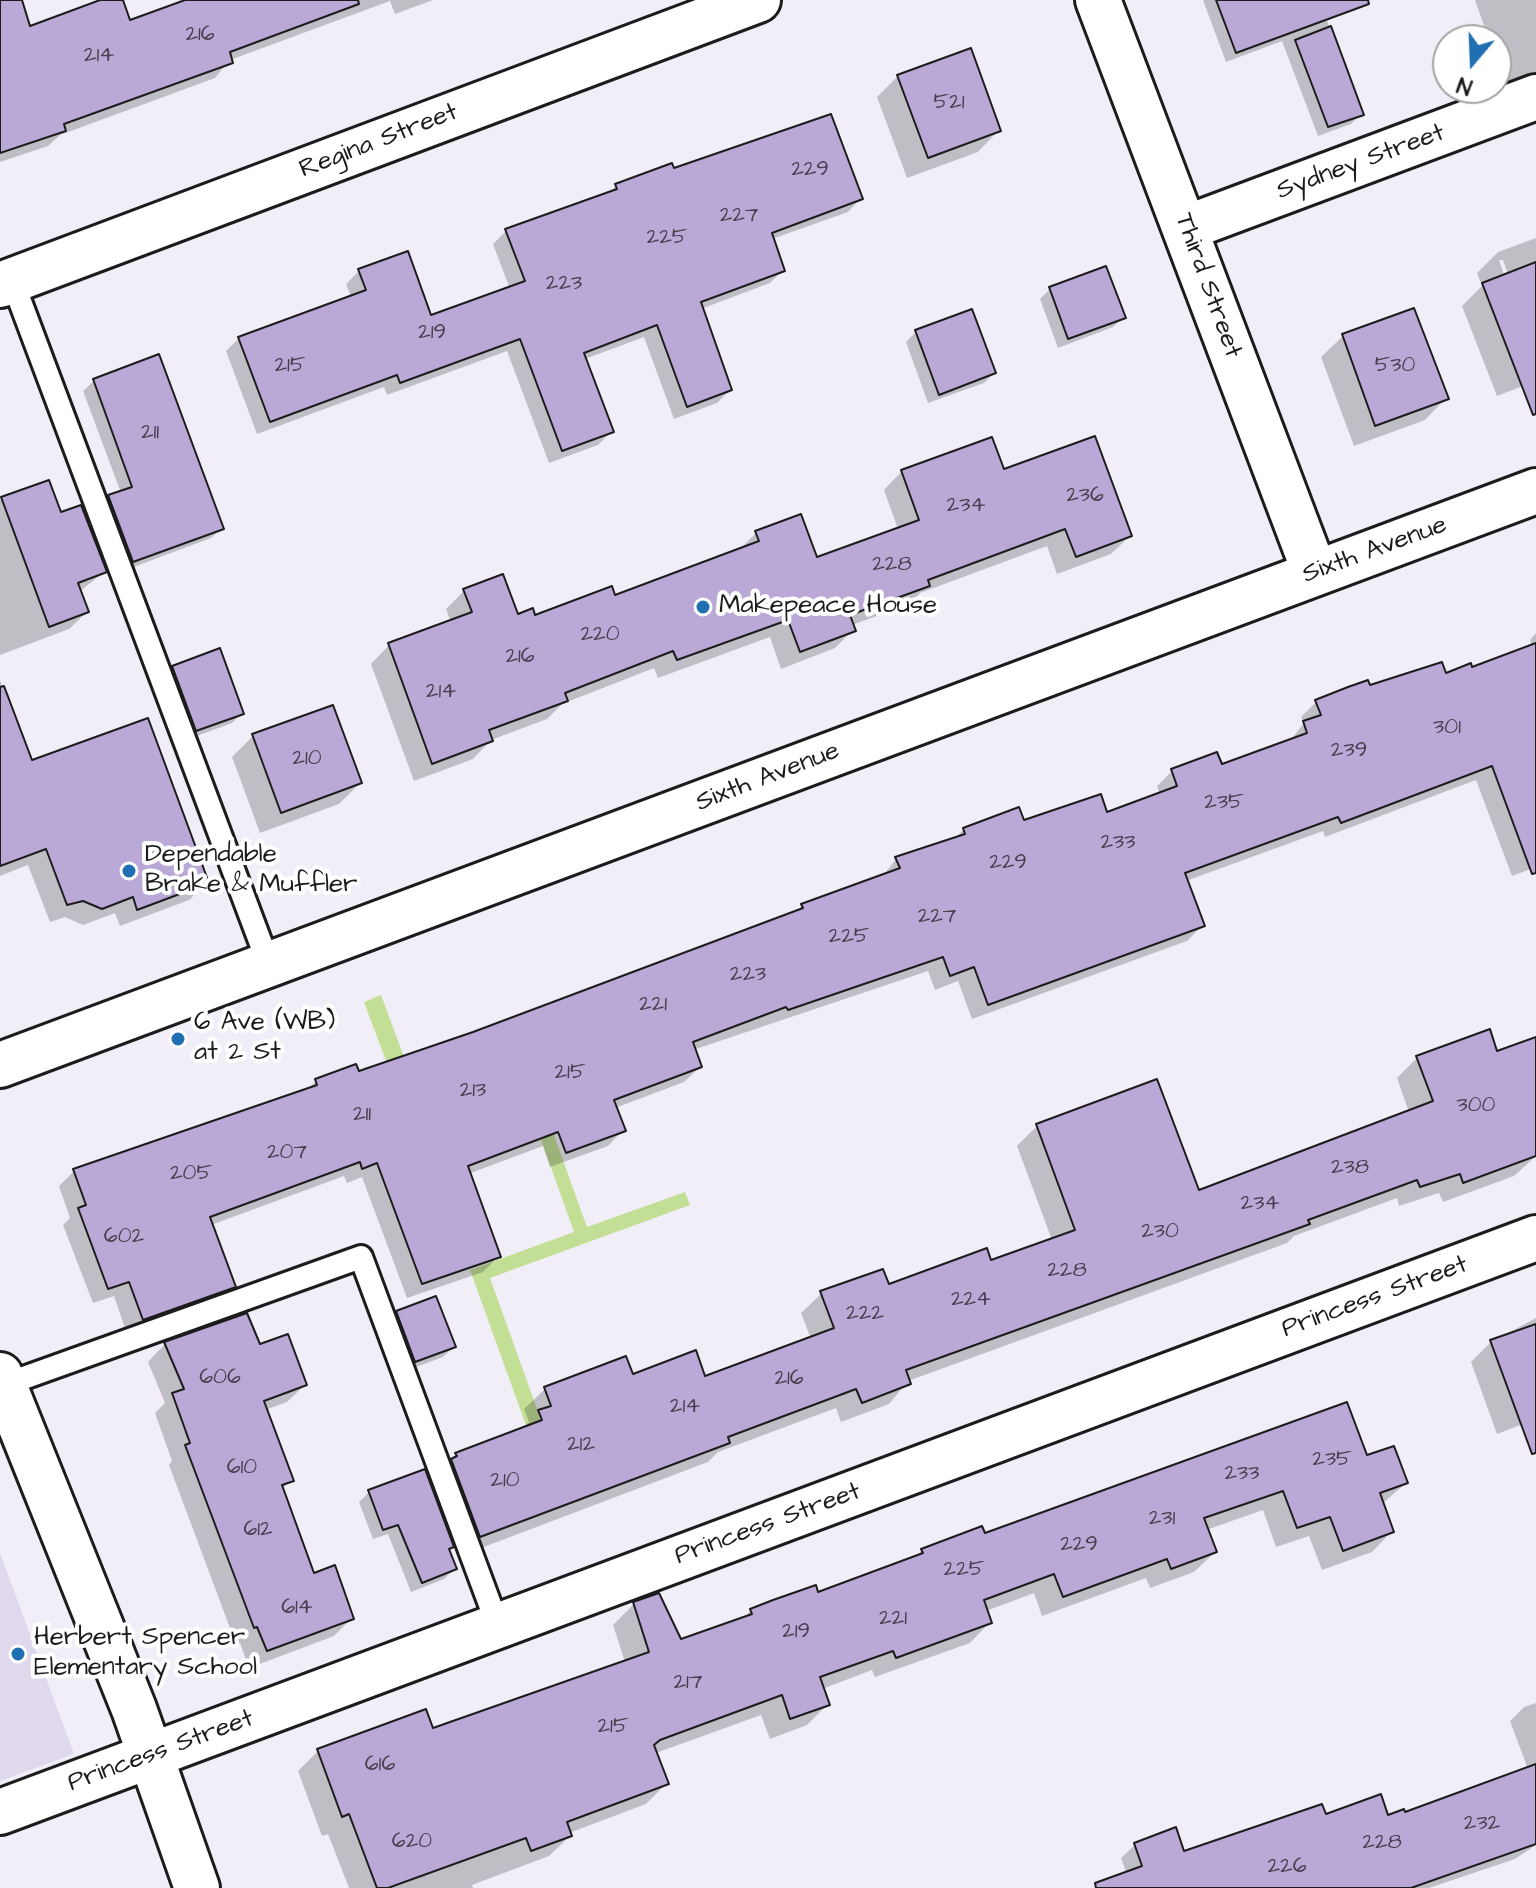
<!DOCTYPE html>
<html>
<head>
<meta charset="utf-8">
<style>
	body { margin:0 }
	#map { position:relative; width:1536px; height:1888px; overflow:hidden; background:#f1eef7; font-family:"Architects Daughter",sans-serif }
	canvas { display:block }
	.north { position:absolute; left:1432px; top:24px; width:80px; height:80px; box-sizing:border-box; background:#fff; border:2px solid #a4a4a4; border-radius:50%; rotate:199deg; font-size:22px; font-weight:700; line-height:32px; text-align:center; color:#1c1c1c }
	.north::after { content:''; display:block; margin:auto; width:28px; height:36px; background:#1f6fb2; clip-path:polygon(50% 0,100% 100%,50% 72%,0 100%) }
</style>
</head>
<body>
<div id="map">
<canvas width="1536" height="1888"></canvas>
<div class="north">N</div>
</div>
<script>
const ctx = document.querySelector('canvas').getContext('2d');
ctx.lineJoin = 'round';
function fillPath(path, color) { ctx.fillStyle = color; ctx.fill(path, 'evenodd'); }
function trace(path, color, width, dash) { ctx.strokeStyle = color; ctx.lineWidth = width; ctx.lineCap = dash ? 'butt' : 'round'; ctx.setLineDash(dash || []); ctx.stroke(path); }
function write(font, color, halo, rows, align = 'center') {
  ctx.font = font + ' "Architects Daughter",sans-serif'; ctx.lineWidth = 8; ctx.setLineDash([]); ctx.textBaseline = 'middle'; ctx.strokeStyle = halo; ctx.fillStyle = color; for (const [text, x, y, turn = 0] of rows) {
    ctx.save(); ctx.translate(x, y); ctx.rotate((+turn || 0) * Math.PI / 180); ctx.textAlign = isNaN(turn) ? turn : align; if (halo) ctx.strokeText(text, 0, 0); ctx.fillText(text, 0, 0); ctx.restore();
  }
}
fillPath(new Path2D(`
	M0,1553L74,1754L0,1781Z`), '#e0d9ed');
fillPath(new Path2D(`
	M381,995L429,1124L412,1130L364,1002Z
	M541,1099L587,1227L685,1192L690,1205L490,1278L551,1448L536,1453L470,1270L574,1232L528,1103Z`), '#c3df96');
fillPath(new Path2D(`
	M106,0H121L129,23L191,0H433L395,14L390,1L230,60L215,78L60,135L48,146L0,162V28H29Z
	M1203,0H1366L1325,15L1361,114L1351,124L1318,136L1282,41L1226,62Z
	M1475,0H1536V77L1505,87L1496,62V40H1489Z
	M898,76L999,130L978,152L907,178L877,97Z
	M672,171L861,198L848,212L772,239L783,270L770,283L701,309L730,390L717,403L674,419L644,337L585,359L611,432L598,445L549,463L507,351L387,395L384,387L257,434L226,351L239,338L351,297L346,284L359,271L430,317L510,289L493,244L506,231L608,194L616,186Z
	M1536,238V381L1497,396L1462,306L1482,286L1477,273L1498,252ZM1499,260H1503L1511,283L1507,284Z
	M1050,289L1124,317L1113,327L1058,348L1040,299Z
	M916,332L994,373L984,383L928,403L906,342Z
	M1343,336L1446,398L1425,420L1354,446L1321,357Z
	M94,381L222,528L211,538L123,571L99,507L109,497L121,493L83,391Z
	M902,471L1003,472L1130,536L1111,554L1057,574L1047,546L920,593L910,604L852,625L853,630L835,648L781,669L770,637L658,678L654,668L562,704L547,719L491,740L473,759L414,781L371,664L389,645L451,622L446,609L464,591L517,616L534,618L614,597L738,551L756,533L816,559L898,529L884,490Z
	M48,482L60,514L104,572L79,592L87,612L69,629L0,655V500Z
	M1536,633V867L1512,876L1476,780L1325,837L1323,831L1186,881L1202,926L1187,941L972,1019L958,981L935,990L928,971L693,1050L700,1067L684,1082L615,1108L623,1130L608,1146L550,1167L543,1146L468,1174L499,1256L483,1272L407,1298L362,1177L347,1183L344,1176L211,1225L234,1286L219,1302L127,1334L114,1296L93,1303L63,1225L70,1218L59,1186L74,1171L306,1091L316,1081L358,1073L473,1034L795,914L802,906L882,877L896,859L953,840L964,829L1106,814L1160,794L1157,786L1172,771L1221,767L1290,741L1304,723L1301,717L1316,702L1471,670L1532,646L1530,640Z
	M173,668L242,713L232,723L186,740L163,678Z
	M0,680L31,763L207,883L189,900L120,926L115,913L83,925L65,917L50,922L28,865L0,876Z
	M253,736L360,783L339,804L260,833L232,757Z
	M1536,1039V1156L1514,1176L1443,1202L1439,1193L1399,1206L1397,1198L1294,1236L1287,1243L908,1381L889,1404L841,1422L836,1408L718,1452L708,1462L460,1556L432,1481L456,1454L521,1430L529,1422L524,1409L545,1389L631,1377L704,1379L811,1339L801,1313L822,1293L888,1287L990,1263L1052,1240L1017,1146L1037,1126L1198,1193L1409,1112L1397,1078L1417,1058L1496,1054Z
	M397,1313L453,1347L443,1357L405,1371L387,1323Z
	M1536,1318V1419L1497,1434L1471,1362L1491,1342Z
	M165,1344L258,1346L305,1385L287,1402L265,1410L291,1480L281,1490L313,1575L352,1618L334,1636L249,1668L240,1643L236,1644L169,1465L172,1461L155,1413L165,1403L148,1362Z
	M1366,1457L1406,1483L1382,1504L1392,1531L1372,1552L1322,1570L1309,1536L1276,1547L1263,1510L1206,1530L1215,1552L1194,1572L1150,1588L1146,1578L1042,1616L1034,1593L986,1611L990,1622L970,1643L875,1677L872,1670L822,1689L828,1704L807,1725L770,1739L761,1715L656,1753L667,1783L646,1804L569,1833L570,1836L549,1856L472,1885L473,1888H349L328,1834L322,1836L298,1771L318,1751L432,1731L625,1662L613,1625L634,1604L680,1641L742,1620L751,1610L817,1594L914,1559L922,1550Z
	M369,1492L447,1551L454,1569L444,1579L411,1592L388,1534L373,1539L359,1502Z
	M1536,1703V1845L1515,1859L1429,1888H1132L1121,1858L1135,1845L1183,1853L1325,1817L1404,1815L1528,1769L1510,1721L1524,1707Z`), '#0003');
const building = new Path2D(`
	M0,0H22L30,26L100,0H123L130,20L185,0H358L359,4L230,52L233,63L64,124L66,131L0,153Z
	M1216,0H1368L1369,4L1236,53Z
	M1331,26L1364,115L1328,127L1295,40Z
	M971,48L1001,131L928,158L897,75Z
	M831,114L863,199L772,233L785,271L701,302L732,390L687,407L657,325L584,353L614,432L562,451L520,339L400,383L397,375L270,422L238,337L366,290L358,269L408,251L431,315L525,281L505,229L617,189L615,184L672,163L674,168Z
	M1536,262V414L1533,415L1482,283Z
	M1106,266L1126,318L1068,339L1049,287Z
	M1414,308L1449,399L1375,426L1342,334Z
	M972,309L996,373L939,395L915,330Z
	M159,354L224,529L133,562L108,495L132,487L93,379Z
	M1095,436L1132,536L1076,557L1065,529L928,580L930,586L850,615L856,631L800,652L788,620L677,660L673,651L565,693L568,701L489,730L493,741L432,764L388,643L472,612L463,589L503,574L518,614L533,608L535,615L612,586L615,595L759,541L755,531L801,514L817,557L919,520L901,470L992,437L1004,469Z
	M49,480L61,512L81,505L107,572L78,583L89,612L49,627L1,497Z
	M1536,643V873L1532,874L1492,766L1341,823L1338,817L1185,873L1205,926L988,1005L974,967L950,976L943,957L788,1010L786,1007L693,1042L702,1067L614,1100L626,1131L566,1153L558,1132L468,1166L501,1257L422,1284L377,1163L362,1169L360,1162L210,1217L236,1287L143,1320L129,1282L108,1289L78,1208L86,1205L73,1169L317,1085L315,1079L356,1064L359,1071L473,1032L803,908L801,904L900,868L895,857L965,834L963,828L1019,807L1024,820L1101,794L1107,812L1177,786L1171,769L1217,752L1222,764L1307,733L1303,721L1321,715L1315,700L1348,687L1368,680L1370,685L1442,662L1446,673L1471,663L1472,667Z
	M220,648L244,714L196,731L172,666Z
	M4,686L32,760L148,718L209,883L137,910L133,897L102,909L83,901L67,905L46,849L0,866V687Z
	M333,705L362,783L281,813L252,734Z
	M1490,1029L1497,1051L1536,1037V1156L1463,1183L1460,1174L1420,1187L1417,1180L1308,1220L1310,1224L906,1370L911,1384L862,1403L856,1389L728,1437L730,1443L480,1537L451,1459L457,1456L455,1453L542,1420L538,1410L551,1406L544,1387L626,1356L633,1374L696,1350L705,1376L834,1328L820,1291L883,1269L889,1284L987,1248L991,1260L1075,1230L1036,1124L1157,1079L1199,1190L1433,1101L1416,1056Z
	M436,1296L456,1347L415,1362L396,1311Z
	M247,1313L260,1344L288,1334L307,1385L264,1401L294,1481L282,1485L314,1573L335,1565L354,1619L267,1651L257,1627L254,1628L185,1445L190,1443L172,1393L184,1389L164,1342Z
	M1536,1324V1453L1532,1454L1490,1340Z
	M1347,1402L1367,1455L1394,1446L1408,1483L1380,1493L1394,1532L1343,1551L1330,1517L1297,1528L1283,1491L1204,1518L1217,1552L1171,1569L1167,1559L1063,1597L1054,1574L984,1600L992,1623L896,1658L893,1651L820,1677L830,1705L790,1719L782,1695L660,1740L654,1745L669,1784L567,1822L572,1836L531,1851L526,1838L388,1888H377L349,1814L342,1817L317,1749L426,1709L433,1728L649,1652L633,1602L659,1593L681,1639L752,1614L750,1609L773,1600L816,1585L818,1592L923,1553L921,1549L982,1526L985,1533Z
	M425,1469L454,1547L449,1549L457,1569L422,1583L398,1525L383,1530L368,1490Z
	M1536,1764V1844L1411,1888H1096L1095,1883L1142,1866L1134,1843L1176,1827L1184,1851L1322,1804L1326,1814L1381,1794L1388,1815L1404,1809L1405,1812Z`);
fillPath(building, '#baa8d7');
trace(building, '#1c1c1c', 2);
const lane = new Path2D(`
	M12,280L269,965
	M4,1385L361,1257L498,1626`);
const street = new Path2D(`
	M1098,0L1315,573
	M1186,228L1536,97
	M0,285L758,0
	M0,1375L134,1709L197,1888
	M0,1812L1536,1238`);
const secondary = new Path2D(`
	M0,1065L1536,491`);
trace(lane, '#1c1c1c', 28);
trace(street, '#1c1c1c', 50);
trace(secondary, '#1c1c1c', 50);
trace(lane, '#fff', 22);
trace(street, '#fff', 44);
trace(secondary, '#fff', 44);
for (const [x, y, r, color] of [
	[703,607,8,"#1f6fb2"],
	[129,871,8,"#1f6fb2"],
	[178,1039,8,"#1f6fb2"],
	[18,1654,8,"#1f6fb2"]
]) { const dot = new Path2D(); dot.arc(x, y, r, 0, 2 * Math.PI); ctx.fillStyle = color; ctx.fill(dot); trace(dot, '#fff', 3); }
write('22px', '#443f4b', null, [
	["216",200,35],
	["214",99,56],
	["521",949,103],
	["229",810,170],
	["227",739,216],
	["225",667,238],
	["223",564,284],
	["219",432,333],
	["215",290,366],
	["530",1395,366],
	["211",150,433],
	["236",1085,496],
	["234",966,506],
	["228",892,565],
	["220",600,635],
	["216",520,657],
	["214",441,692],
	["301",1447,728],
	["239",1349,751],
	["210",307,759],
	["235",1224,803],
	["233",1118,843],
	["229",1008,863],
	["227",937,917],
	["225",849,937],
	["223",748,975],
	["221",653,1005],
	["215",570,1073],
	["213",473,1091],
	["300",1476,1106],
	["211",362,1115],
	["207",287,1153],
	["238",1350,1168],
	["205",191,1174],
	["234",1260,1204],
	["230",1160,1232],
	["602",124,1237],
	["228",1067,1271],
	["224",971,1300],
	["222",865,1314],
	["606",220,1378],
	["216",789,1379],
	["214",685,1407],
	["212",581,1445],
	["235",1332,1460],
	["610",242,1468],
	["233",1242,1474],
	["210",505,1481],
	["231",1162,1519],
	["612",258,1530],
	["229",1079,1545],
	["225",964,1570],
	["614",297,1608],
	["221",893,1619],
	["219",796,1632],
	["217",688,1683],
	["215",613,1727],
	["616",380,1765],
	["232",1482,1824],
	["620",412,1842],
	["228",1382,1843],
	["226",1287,1867]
]);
write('26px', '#1c1c1c', '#fff', [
	["Regina Street",379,142,-21],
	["Sydney Street",1361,163,-20],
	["Third Street",1207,286,70],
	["Sixth Avenue",1375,551,-20],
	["Sixth Avenue",768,778,-21],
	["Princess Street",1375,1298,-20],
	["Princess Street",768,1525,-20],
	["Princess Street",161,1752,-20]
]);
write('26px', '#1c1c1c', '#fff', [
	["Makepeace House",719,607],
	["Dependable",145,856],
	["Brake & Muffler",145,886],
	["6 Ave (WB)",194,1024],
	["at 2 St",194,1054],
	["Herbert Spencer",34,1639],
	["Elementary School",34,1669]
], 'left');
</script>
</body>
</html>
